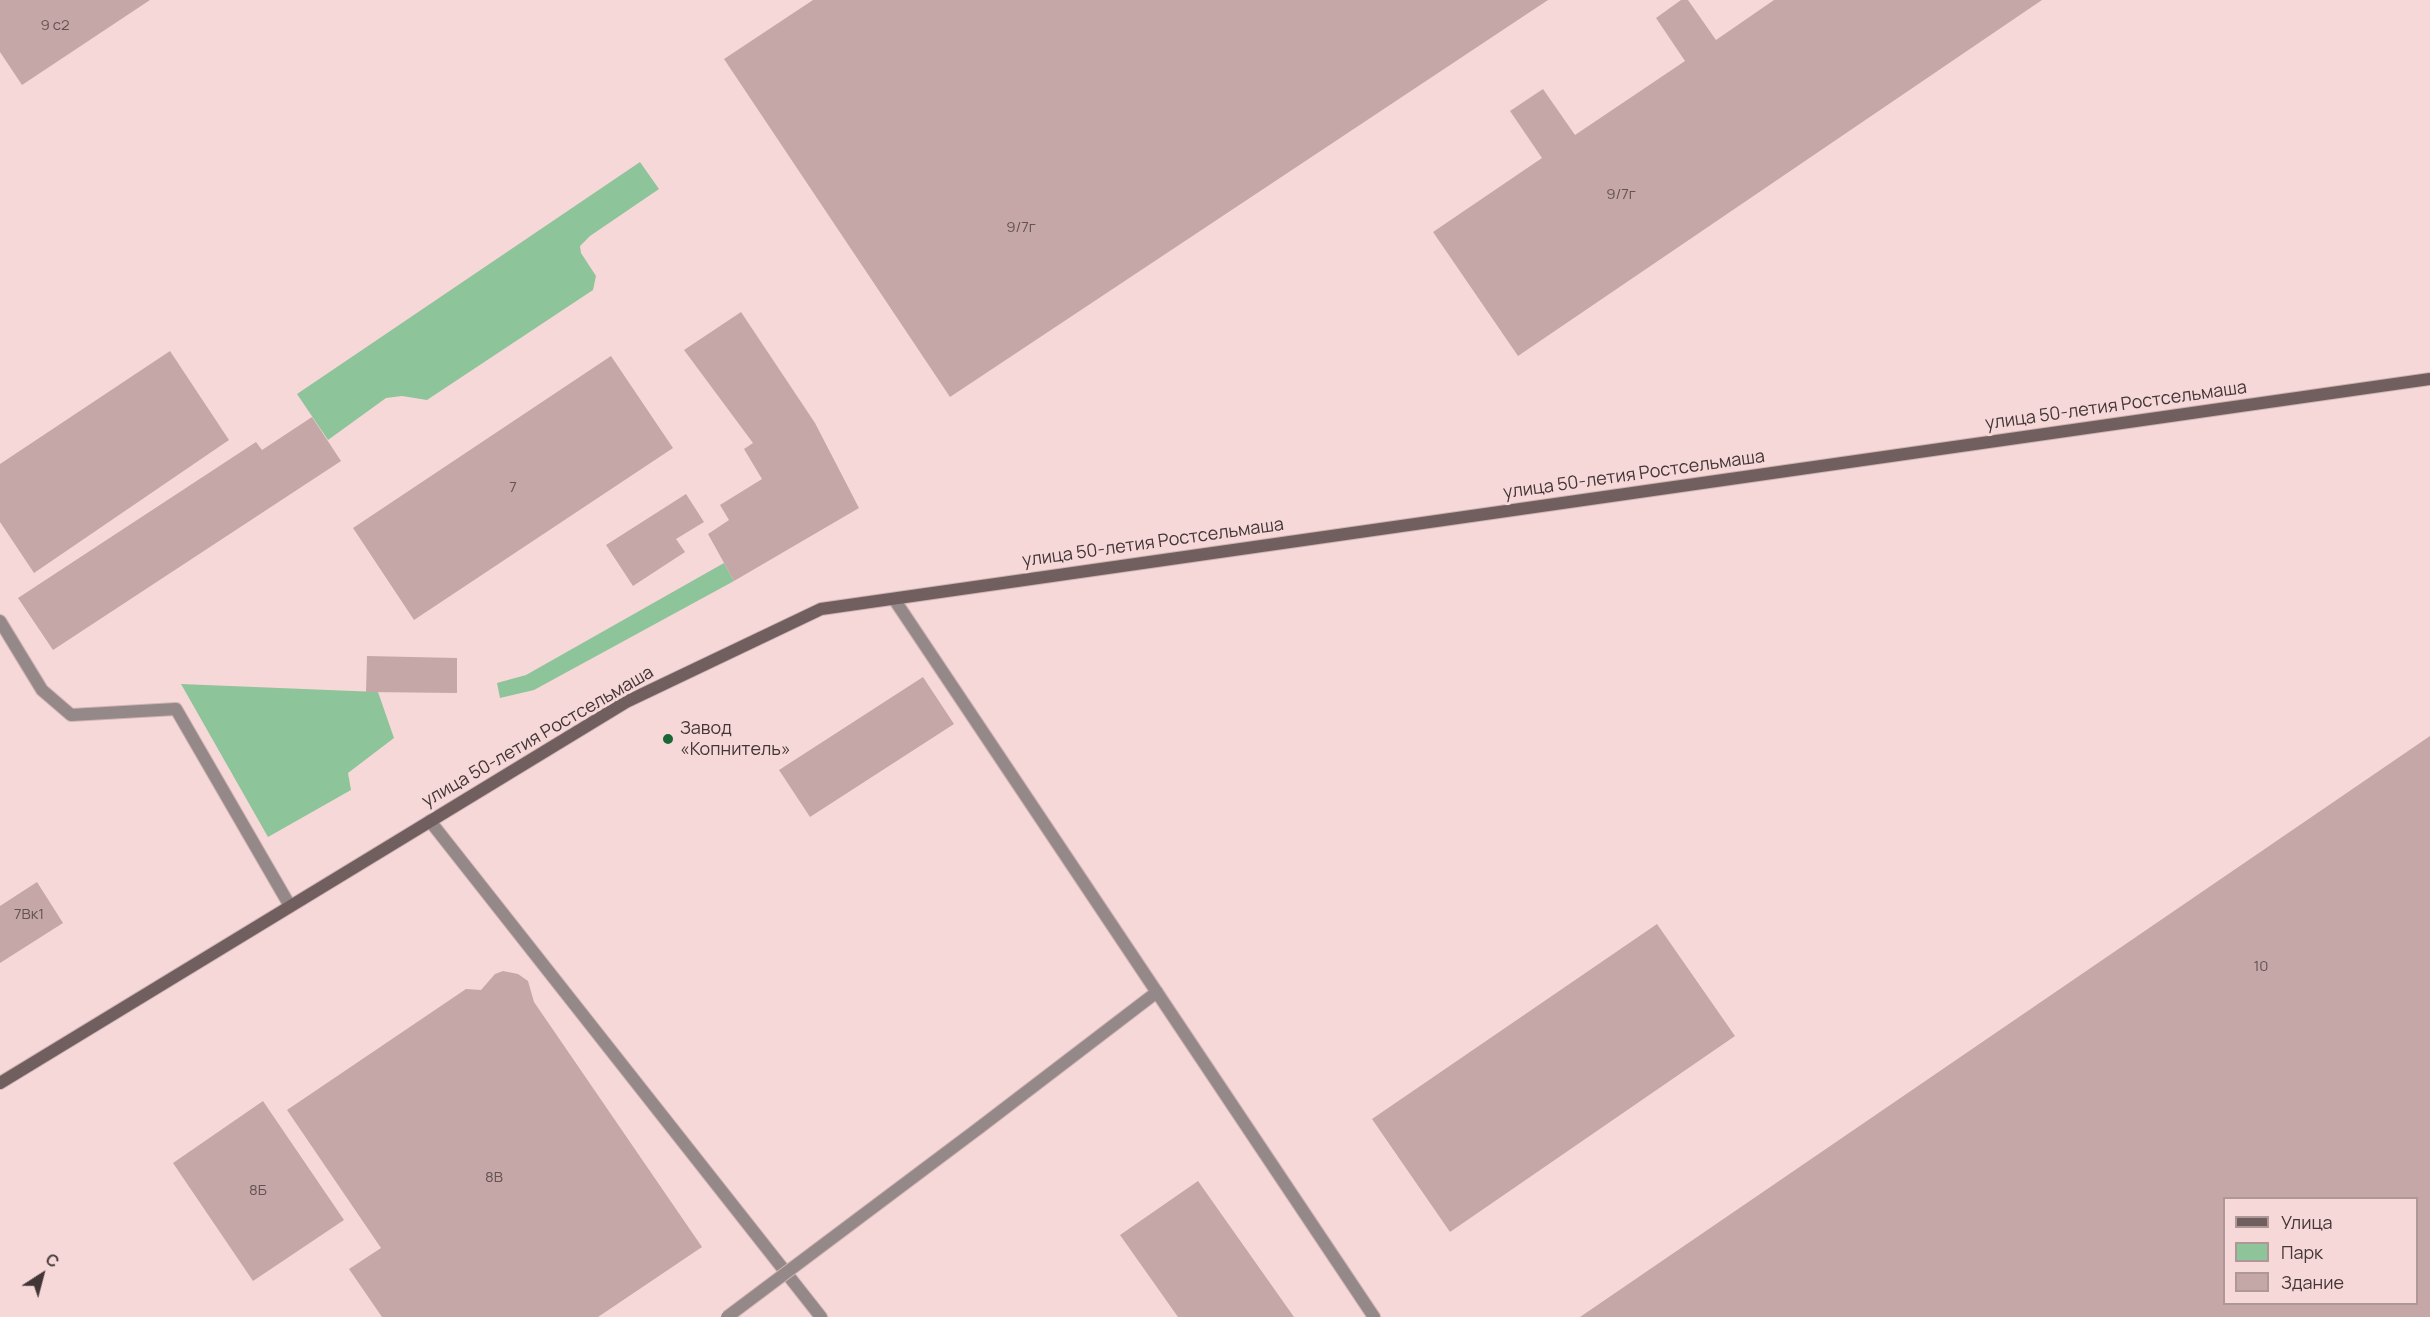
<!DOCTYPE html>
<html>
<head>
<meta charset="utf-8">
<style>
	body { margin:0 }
	#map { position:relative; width:2430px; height:1317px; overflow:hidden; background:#f7d8d8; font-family:Manrope,sans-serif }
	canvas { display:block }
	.legend { position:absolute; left:2223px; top:1197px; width:195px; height:108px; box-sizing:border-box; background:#f7d8d8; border:2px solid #af9797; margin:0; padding:8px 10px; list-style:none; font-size:18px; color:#423636 }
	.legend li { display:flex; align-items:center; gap:12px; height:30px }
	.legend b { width:30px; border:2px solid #af9797 }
	.north { position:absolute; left:12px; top:1245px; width:60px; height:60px; -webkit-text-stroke:4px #f7d8d8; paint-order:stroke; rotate:36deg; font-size:16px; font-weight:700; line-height:24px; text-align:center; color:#423636 }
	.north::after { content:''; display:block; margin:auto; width:21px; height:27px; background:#423636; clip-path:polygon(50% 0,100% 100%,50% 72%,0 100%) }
</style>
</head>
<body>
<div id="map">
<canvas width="2430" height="1317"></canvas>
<ul class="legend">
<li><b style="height:8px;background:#715f5f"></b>Улица</li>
<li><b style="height:16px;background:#8ec49a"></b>Парк</li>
<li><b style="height:16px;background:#c5a7a8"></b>Здание</li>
</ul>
<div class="north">С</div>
</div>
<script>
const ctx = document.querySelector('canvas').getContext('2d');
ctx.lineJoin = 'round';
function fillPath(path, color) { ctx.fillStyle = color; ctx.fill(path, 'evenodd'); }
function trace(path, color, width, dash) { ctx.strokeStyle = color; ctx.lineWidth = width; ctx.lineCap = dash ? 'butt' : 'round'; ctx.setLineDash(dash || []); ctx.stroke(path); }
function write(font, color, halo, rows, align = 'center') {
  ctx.font = font + ' Manrope,sans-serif'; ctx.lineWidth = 6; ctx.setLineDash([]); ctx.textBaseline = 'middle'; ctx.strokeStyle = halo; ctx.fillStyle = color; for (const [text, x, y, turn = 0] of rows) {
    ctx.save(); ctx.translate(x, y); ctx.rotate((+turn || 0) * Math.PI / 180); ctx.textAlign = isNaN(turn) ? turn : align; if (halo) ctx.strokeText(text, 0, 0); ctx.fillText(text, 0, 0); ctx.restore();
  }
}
fillPath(new Path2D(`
	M640,162L659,189L590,236L580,246L581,253L596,276L593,290L427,400L402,396L386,398L328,440L297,394Z
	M724,563L734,581L534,690L500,698L497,683L526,675Z
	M181,684L378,692L394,738L348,773L351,790L268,837Z`), '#8ec49a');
fillPath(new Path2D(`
	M0,0H150L22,85L0,52Z
	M813,0H1548L950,397L724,59Z
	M1681,0H1688L1716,40L1774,0H2042L1518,356L1433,232L1542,158L1510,111L1543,89L1575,135L1685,61L1656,18Z
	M741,312L815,423L859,508L734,581L708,534L729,520L720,505L762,479L744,449L753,443L684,350Z
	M170,351L229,440L34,573L0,522V464Z
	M611,356L673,448L414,620L353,528Z
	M312,417L341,461L53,650L18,598L256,442L262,450Z
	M686,494L704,522L676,539L685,552L633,586L606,545Z
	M367,656L457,658V693L366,692Z
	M923,677L954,724L810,817L779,770Z
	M2430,736V1317H1580ZM2224,1198H2416V1304H2224Z
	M37,882L63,923L0,963V906Z
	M1657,924L1735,1036L1450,1232L1372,1119Z
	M503,971L518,974L528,981L534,1002L702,1247L598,1317H382L349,1269L381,1248L287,1110L466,989L481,990L495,974Z
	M263,1101L344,1220L253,1281L173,1163Z
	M1198,1181L1294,1317H1178L1120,1235Z`), '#c5a7a8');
const lane = new Path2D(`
	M894,599L1374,1317
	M0,621L42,690L71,715L176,709L290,906
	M430,821L821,1317
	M979,1128L1157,992`);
const secondary = new Path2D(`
	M0,1083L626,702L821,609L2430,379`);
trace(lane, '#cfb4b4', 14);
trace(secondary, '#cfb4b4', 14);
trace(lane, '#958888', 12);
trace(secondary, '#715f5f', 12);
const laneBridge = new Path2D(`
	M727,1317L979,1128`);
trace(laneBridge, '#cfb4b4', 14, []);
trace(laneBridge, '#958888', 12);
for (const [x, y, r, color] of [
	[668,739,6,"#1a6634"]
]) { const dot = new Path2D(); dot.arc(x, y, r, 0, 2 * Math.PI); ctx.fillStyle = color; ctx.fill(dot); trace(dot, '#f7d8d8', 2); }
write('15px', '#635252', null, [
	["9 с2",55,26],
	["9/7г",1621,195],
	["9/7г",1021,228],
	["7",513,488],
	["7Вк1",29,915],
	["10",2261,967],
	["8В",494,1178],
	["8Б",258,1191]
]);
write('18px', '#423636', '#f7d8d8', [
	["улица 50-летия Ростсельмаша",2116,406,-8],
	["улица 50-летия Ростсельмаша",1634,475,-8],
	["улица 50-летия Ростсельмаша",1153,543,-8],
	["улица 50-летия Ростсельмаша",538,737,-30]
]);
write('18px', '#423636', '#f7d8d8', [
	["Завод",680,729],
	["«Копнитель»",680,750]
], 'left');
</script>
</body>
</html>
